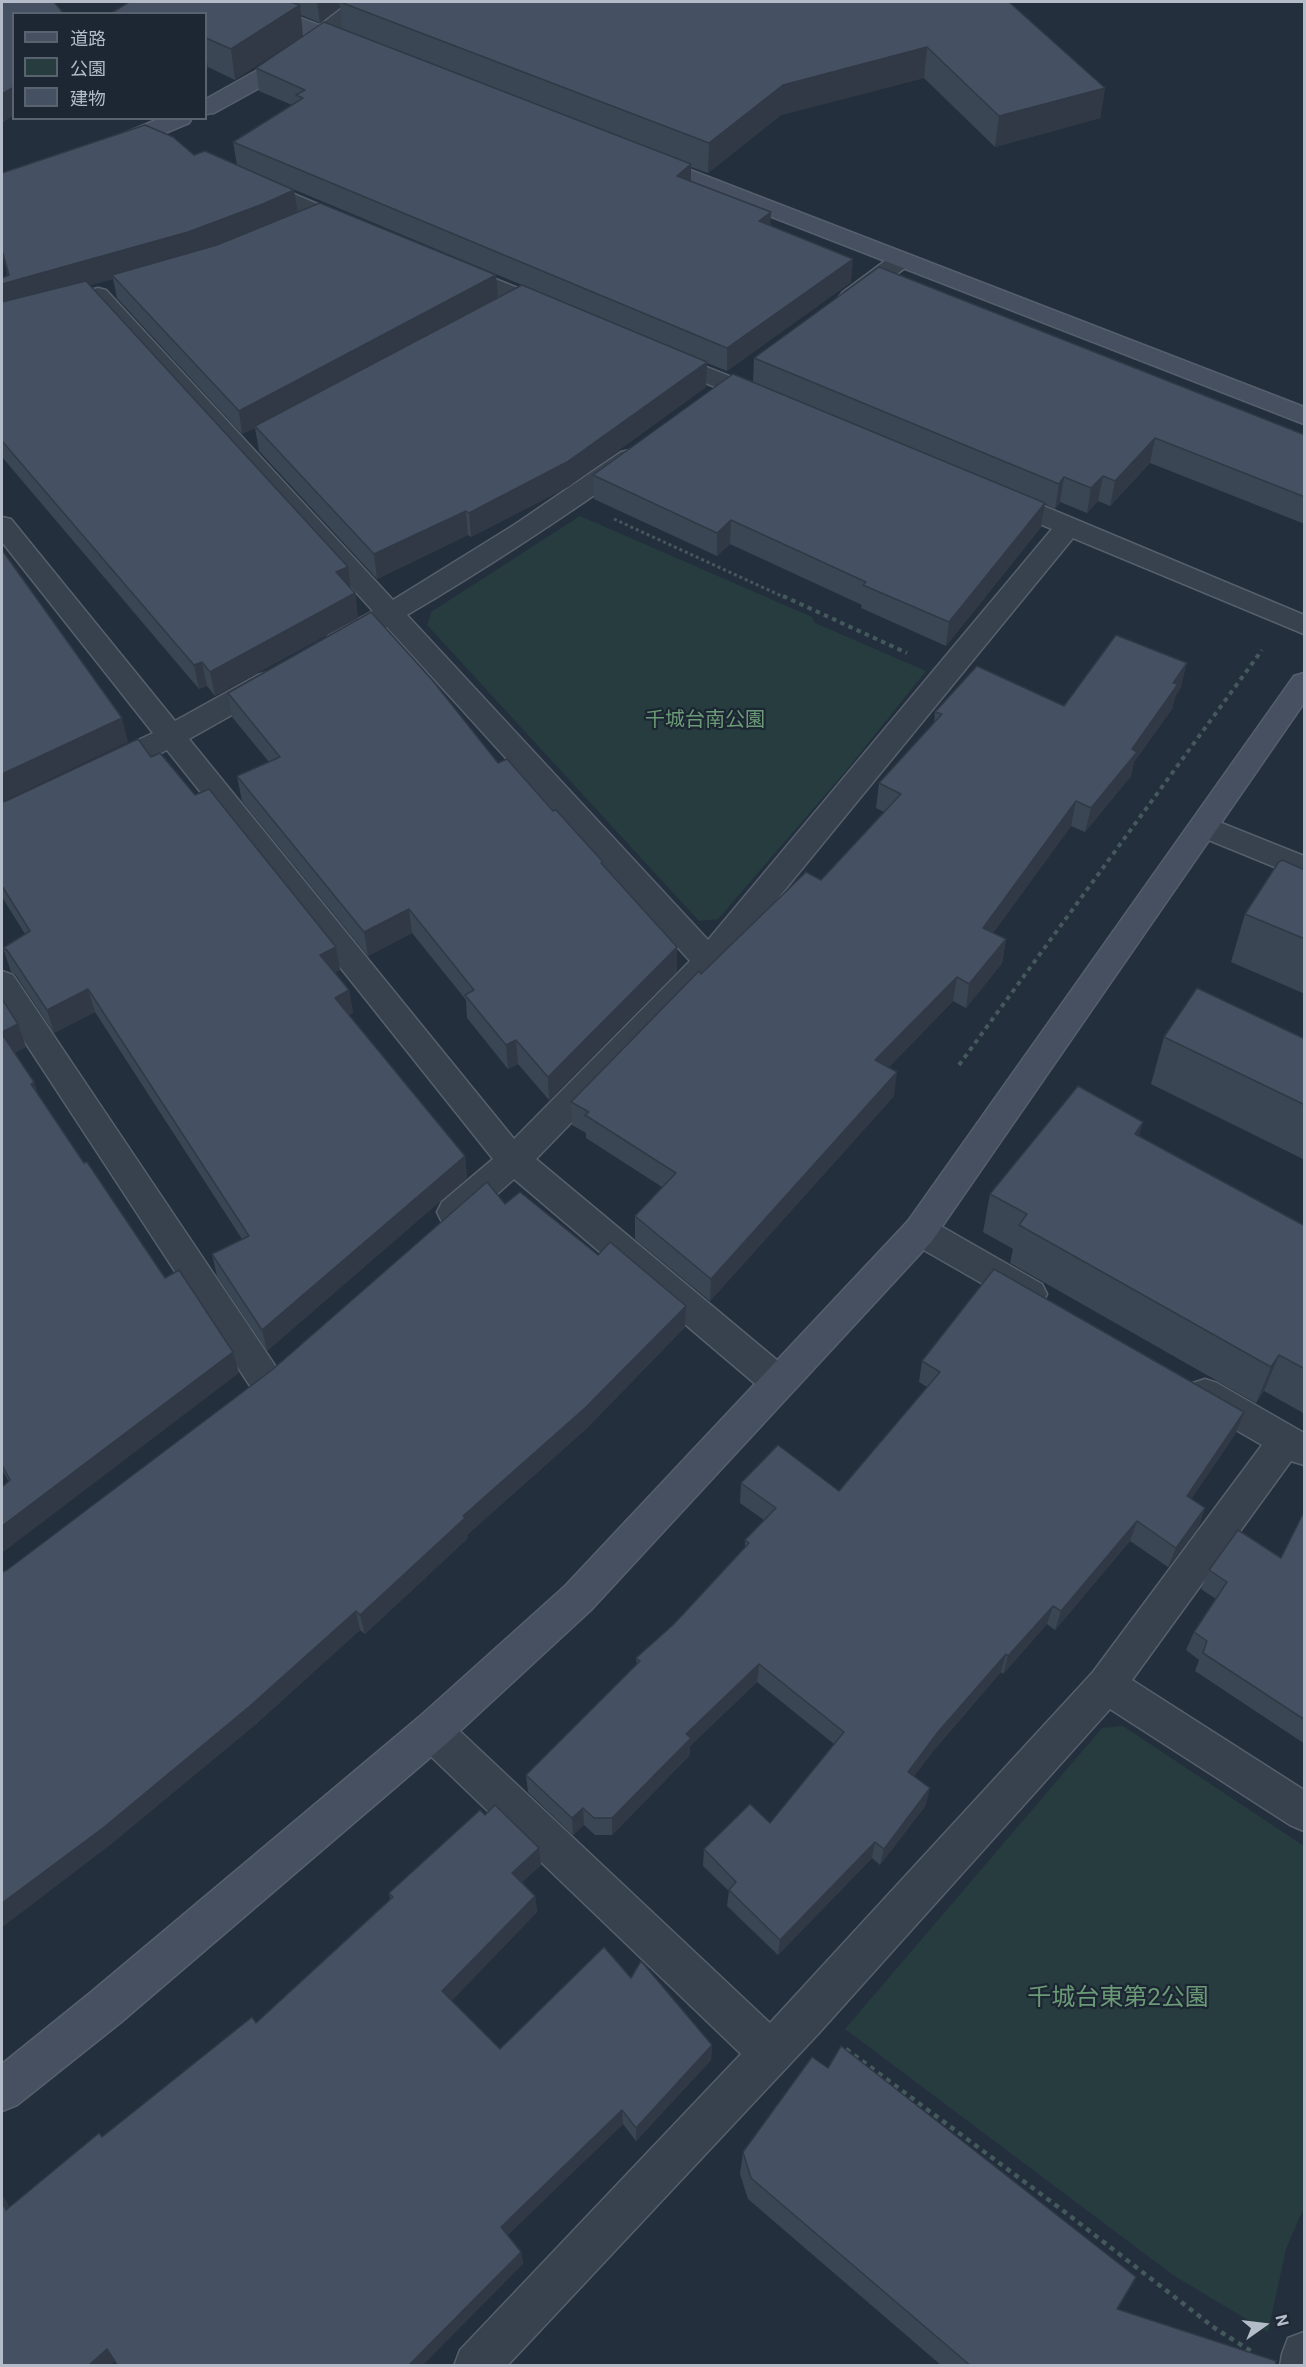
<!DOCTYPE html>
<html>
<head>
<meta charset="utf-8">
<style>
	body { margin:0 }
	#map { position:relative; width:1306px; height:2367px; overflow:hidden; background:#242f3e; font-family:Roboto,"Noto Sans JP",sans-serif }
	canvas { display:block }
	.frame { position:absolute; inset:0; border:3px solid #b4bcc9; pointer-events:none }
	.legend { position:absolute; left:12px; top:12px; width:195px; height:108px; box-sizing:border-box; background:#1d2633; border:2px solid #59626f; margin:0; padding:8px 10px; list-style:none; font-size:18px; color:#b4bcc9 }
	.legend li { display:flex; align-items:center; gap:12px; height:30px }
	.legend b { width:30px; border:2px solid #59626f }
	.north { position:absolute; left:1234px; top:2295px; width:60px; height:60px; -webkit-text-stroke:4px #1d2633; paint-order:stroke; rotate:76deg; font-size:16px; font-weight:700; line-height:24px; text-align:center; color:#b4bcc9 }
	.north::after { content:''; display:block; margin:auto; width:21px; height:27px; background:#b4bcc9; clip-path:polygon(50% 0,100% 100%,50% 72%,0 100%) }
</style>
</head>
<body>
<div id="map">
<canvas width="1306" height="2367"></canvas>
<div class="frame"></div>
<ul class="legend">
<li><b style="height:8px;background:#465061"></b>道路</li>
<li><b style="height:16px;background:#263c3f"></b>公園</li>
<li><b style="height:16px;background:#455162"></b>建物</li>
</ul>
<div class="north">N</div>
</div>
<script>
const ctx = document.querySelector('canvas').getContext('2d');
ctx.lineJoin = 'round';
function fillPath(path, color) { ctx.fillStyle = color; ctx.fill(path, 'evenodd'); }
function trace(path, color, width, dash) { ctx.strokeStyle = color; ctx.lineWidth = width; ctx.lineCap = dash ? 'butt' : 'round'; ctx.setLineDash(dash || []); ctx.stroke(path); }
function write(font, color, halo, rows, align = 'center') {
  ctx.font = font + ' Roboto,"Noto Sans JP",sans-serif'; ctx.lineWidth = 4.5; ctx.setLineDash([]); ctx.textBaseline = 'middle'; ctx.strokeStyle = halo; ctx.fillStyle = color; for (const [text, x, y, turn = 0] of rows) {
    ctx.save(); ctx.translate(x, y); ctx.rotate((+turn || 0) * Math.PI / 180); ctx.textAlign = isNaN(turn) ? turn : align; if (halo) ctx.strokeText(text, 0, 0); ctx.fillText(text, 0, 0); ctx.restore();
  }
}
fillPath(new Path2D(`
	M580,516L812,617L815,623L926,671L845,772L718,919L699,921L427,625L431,612Z
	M1123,1726L1304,1846V2207L1286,2249L1268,2332L1173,2275L845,2029L1102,1728Z`), '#263c3f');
const street = new Path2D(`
	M350,2H372L331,39L323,40L315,39L312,34L315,29Z
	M254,177L355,220L359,225L355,230L347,232L339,230L246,189L243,184L246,179Z
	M901,253L909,255L913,260L909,265L859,302L851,304L843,302L839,297L843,292L893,255Z
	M456,263L557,304L561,309L557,314L549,316L541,314L448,275L444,270L448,265Z
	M98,288L106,290L393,600L514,525L621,452L630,450L639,452L643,458L639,464C564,517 487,568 407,615L708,940L1052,529L992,504L988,498L992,492L1001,490L1010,492L1304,615V634L1073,538L720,969L536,1159L790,1371L796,1382L790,1393L778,1397L766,1393L514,1179L466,1222L454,1226L442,1222L437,1212L442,1202L493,1159L167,750C146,760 117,782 94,775L90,768L94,761L153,733L2,542V517L11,519L175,721L258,675L268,672L278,675L282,682L278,689L189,739L514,1139L690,961L387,627C370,637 350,654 329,649L325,642L329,635L373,611L90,300L86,295L90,290Z
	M666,351L772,393L775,398L772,403L763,406L754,403L657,363L654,358L657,353Z
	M1204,816L1304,856V879L1194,834L1189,827L1194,820Z
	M2,971L13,975L276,1367L281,1378L276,1389L264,1393L252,1389L2,1007Z
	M920,1217L932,1221L1042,1284L1047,1294L1042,1304L1030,1308L1018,1304L908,1241L903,1231L908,1221Z
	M1205,1379L1217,1383L1304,1433V1465L1291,1461L1132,1680L1304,1790V1831L1290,1825L1110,1709L819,2033L507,2366H454L460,2350L741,2054L418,1744L413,1731L418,1718L432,1713L446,1718L770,2023L1093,1672L1262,1445L1193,1405L1187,1394L1193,1383Z
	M1304,2332V2366H1280L1282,2354L1288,2338Z`);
const secondary = new Path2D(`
	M232,2H259L363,42L366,47L363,52L355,53L347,52L235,6Z
	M295,48L303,49L306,54L303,59L272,81L214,113L206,114V99L256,71L287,49Z
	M161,118H192L189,123L122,151L114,153L106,151L103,146L106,141Z
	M649,154L1304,407V424L641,166L638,161L641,156Z
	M1304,673V703L932,1241L591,1610L446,1744L120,2023L17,2105L2,2111V2064L90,1993L418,1718L565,1586L908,1221L1294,676Z`);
trace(street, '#565f6c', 3);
trace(secondary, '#565f6c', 3);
trace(new Path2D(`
	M614,519L786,598`), '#44595c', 3, [3, 3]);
trace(new Path2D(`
	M783,596L907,653
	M959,1065L1262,650`), '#44595c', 4, [4.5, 4.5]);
trace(new Path2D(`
	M846,2049L1061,2209L1216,2329L1251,2351`), '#44595c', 4.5, [5, 5]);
fillPath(street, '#38414e');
fillPath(secondary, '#465061');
fillPath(new Path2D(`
	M129,2H1009L1105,88L1100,118L995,147L924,78L781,115L708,173L691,167V181L770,226L851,282L727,371L707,363L706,387L568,487L471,537L468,535L377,579L259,451L255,428L242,434L117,298L113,279L90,285L355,593L358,618L215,696L207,686L199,689L2,457V278L8,276L2,253V173L194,155L237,165L233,142L292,105L259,91L256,68L342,29L340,7L320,23L301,15L235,80L208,67L206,69V14ZM264,177L522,285L498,298L297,212L294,190Z
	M754,358L1305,435V521L1302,523L1150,463L1110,506L1098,501L1087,513L1060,502L1055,509L1045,504L1041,527L946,646L861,608L862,605L730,544L717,556L594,499L593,475L753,382Z
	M1181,687L1175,697L1172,709L1134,762L1131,776L1085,832L1071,826L993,933L1006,939L1002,963L966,1008L953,1001L888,1068L894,1096L710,1301L635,1239V1216L662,1187L586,1138V1133L572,1125L571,1102L701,974L821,880L884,812L876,808L879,783L934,723L935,712L1064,706Z
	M228,693L498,763L553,811L603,862V865L677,971L549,1100L518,1064L508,1069L467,1018L466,1000L412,933L368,956L242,801L237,776L269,762L232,717Z
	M151,757L195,795L336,947L340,970L335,972L349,990L353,1013L349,1015L465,1156L467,1178L267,1351L217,1276L212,1254L242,1239L95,1012L54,1033L15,974L11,972L3,948L25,934L2,897V802Z
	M1305,870V994L1231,962L1245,914Z
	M2,999L18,1024L26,1047L14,1053L34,1082L38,1096L84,1163L165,1278L239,1373L9,1482L2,1470Z
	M1164,1037L1305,1039V1160L1151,1084Z
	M1139,1136L1305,1226V1414L1264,1391L1256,1403L1010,1263L1013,1249L983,1232L990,1194Z
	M505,1204L598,1255L686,1306L685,1327L586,1429L467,1535L468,1538L365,1634L360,1630L256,1724L111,1844L2,1927V1572L7,1570Z
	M922,1361L1244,1412L1236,1433L1191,1499L1205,1508L1198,1528L1168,1567L1130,1541L1055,1630L1047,1624L1003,1674L1001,1672L934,1750L914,1776L926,1805L880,1865L872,1858L778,1955L727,1906L729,1891L703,1866L704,1849L770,1823L834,1744L757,1682L690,1746V1755L612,1835H595L584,1825L573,1835L528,1792L526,1775L637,1665L636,1658L674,1624L745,1548V1540L764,1520L740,1503L741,1483L839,1491L927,1387L919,1382Z
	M1305,1513V1744L1195,1671L1199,1660L1186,1650L1194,1632L1216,1599L1201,1589L1209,1570L1281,1558Z
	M485,1815L539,1848L541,1865L522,1882L535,1896L537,1912L451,2001L500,2049L631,1978L712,2045L711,2060L636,2141L623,2124L507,2235L521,2252L523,2264L115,2361L2,2366V2194L9,2208L102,2137L256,2023L390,1899L389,1893Z
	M743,2152L1117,2309L1275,2366H942L748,2199L740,2174Z`), '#3b4654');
fillPath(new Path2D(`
	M317,2H339L340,7L320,23Z
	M300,5L303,36L235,80L231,49Z
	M927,47L924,78L781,115L708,173L709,143L783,85Z
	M206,55L208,67L206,69Z
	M14,87V115L2,123V94Z
	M1105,88L1100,118L995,147L999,116Z
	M691,164V187L677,176Z
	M294,190L298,214L192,257L112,275L113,279L2,310V284Z
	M771,212L770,235L759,221Z
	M853,259L851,282L727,371V348Z
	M496,275L498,298L255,426V428L242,434L239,411Z
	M707,362L706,387L568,487L471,537L469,513Z
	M1155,438L1150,463L1110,506L1115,481Z
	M1103,476L1098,501L1087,513L1091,488Z
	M1064,477L1060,502L1055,509L1059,484Z
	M1045,503L1041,527L946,646L949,622Z
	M466,511L468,535L377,579L374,554Z
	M731,520L730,544L717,556V533Z
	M348,567L351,591L336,572Z
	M355,593L358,618L215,696L210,672Z
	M202,662L207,686L199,689L194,665Z
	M1187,663L1181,687L1175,697L1172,709L1134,762L1131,776L1085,832L1091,808Z
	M122,718L128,742L2,802V774Z
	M1076,801L1071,826L979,952L983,928Z
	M409,909L412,933L368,956L364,932Z
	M1006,939L1002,963L966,1008L969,984Z
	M336,947L340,970L324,978L320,955Z
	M677,947V971L549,1100L548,1077Z
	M957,977L953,1001L872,1084L875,1060Z
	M88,989L95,1012L54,1033L47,1010Z
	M349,990L353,1013L339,1021L335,998Z
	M18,1024L26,1047L9,1056L2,1035V1032Z
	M516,1040L518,1064L508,1069L506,1045Z
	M897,1072L894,1096L710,1301L711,1279Z
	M34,1082L42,1105L31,1084Z
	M1143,1122L1132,1161L1135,1134Z
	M465,1156L467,1178L267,1351L262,1330Z
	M686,1306L685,1327L586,1429L467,1535L468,1538L365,1634L360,1615L463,1516Z
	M233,1352L239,1373L2,1553V1526Z
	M1279,1355L1264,1391L1256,1403L1271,1367Z
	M1244,1412L1236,1433L1180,1516L1187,1496Z
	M1205,1508L1198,1528L1168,1567L1176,1548Z
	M1137,1521L1130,1541L1055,1630L1061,1611Z
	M1053,1606L1047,1624L1003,1674L1008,1656Z
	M356,1611L360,1630L256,1724L111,1844L2,1927V1903Z
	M1006,1654L1001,1672L934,1750L904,1789L908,1772L938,1732Z
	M759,1664L757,1682L690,1746V1755L612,1835V1818L686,1734Z
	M930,1788L926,1805L880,1865L884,1849Z
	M583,1808L584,1825L573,1835L572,1818Z
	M875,1842L872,1858L778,1955L780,1940Z
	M539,1848L541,1865L514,1889L512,1873Z
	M535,1896L537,1912L446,2007L442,1991Z
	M712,2045L711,2060L636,2141V2128Z
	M622,2110L623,2124L504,2239L501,2227Z
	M2,2194L18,2222L6,2210L2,2202Z
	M521,2252L523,2264L422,2366H408Z
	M107,2349L117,2359L110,2366H88Z`), '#303945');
const building = new Path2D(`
	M2,2H54L64,14H14V87L2,94Z
	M129,2H290L300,5L231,49L206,38V14H110Z
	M340,2H1009L1105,88L999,116L927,47L783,85L709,143Z
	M324,22L691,164L677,176L771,212L759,221L853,259L727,348L233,142L303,98L296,95L305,90L256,68Z
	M145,125L173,137L194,155L205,151L294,190L263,204L188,232L2,284V278L9,275L2,250V173Z
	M320,203L496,275L239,411L112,275L217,245Z
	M879,267L1305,435V497L1155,438L1115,481L1103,476L1091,488L1064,477L1059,484L754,358Z
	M86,281L348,567L336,572L355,593L210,672L202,662L194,665L2,441V302Z
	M522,285L707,362L567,462L469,513L466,511L374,554L255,426Z
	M733,374L1045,503L949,622L863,585L866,582L731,520L717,533L593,475Z
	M2,550L122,718L2,774Z
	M371,612L433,681L498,763L507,759L553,811L556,810L603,862L601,863L677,947L548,1077L516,1040L506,1045L465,995L474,990L409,909L364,932L237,776L280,757L228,693Z
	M1116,635L1187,663L1173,683L1178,684L1132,749L1137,752L1091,808L1076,801L983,928L1006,939L969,984L957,977L875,1060L897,1072L711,1279L635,1216L676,1173L585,1115L589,1112L571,1102L699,971L701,974L806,872L821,880L901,794L879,783L942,714L935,712L977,666L1064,706Z
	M138,739L151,757L160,753L195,795L209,789L336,947L320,955L349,990L335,998L465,1156L262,1330L212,1254L249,1236L88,989L47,1010L7,950L3,948L30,931L2,886V802L6,801Z
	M1282,860L1305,870V939L1245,914L1278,863Z
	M1197,988L1305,1039V1105L1164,1037Z
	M2,999L18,1024L2,1032Z
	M2,1034L34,1082L31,1084L84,1163L87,1162L165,1278L179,1270L233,1352L2,1526V1487L10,1480L2,1465Z
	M1078,1086L1143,1122L1135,1134L1305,1226V1369L1279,1355L1271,1367L1019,1225L1027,1214L990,1194Z
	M487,1182L505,1204L520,1192L598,1255L610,1242L686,1306L585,1408L463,1516L465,1518L360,1615L356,1611L250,1706L103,1828L2,1903V1572L7,1570L272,1370Z
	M994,1269L1244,1412L1187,1496L1205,1508L1176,1548L1137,1521L1061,1611L1053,1606L1008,1656L1006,1654L938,1732L908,1772L930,1788L884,1849L875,1842L780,1940L729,1890L736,1882L704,1849L750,1804L770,1823L844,1732L759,1664L686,1734L691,1738L612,1818H594L583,1808L572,1818L526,1775L640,1661L636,1658L674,1624L749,1543L745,1540L776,1508L741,1483L778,1445L839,1491L940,1372L922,1361Z
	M1304,1512L1305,1513V1720L1203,1653L1207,1641L1194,1632L1227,1582L1209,1570L1238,1530L1281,1558Z
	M495,1805L539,1848L512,1873L535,1896L442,1991L500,2049L604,1947L631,1978L641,1961L712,2045L636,2128L622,2110L501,2227L521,2252L408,2366H118L107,2349L88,2366H2V2202L6,2210L99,2133L102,2137L252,2017L256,2023L393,1897L389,1893L480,1810L485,1815Z
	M841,2046L1136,2277L1117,2309L1276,2361L1275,2366H971L751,2178L743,2152L812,2057L828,2068Z`);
fillPath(building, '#455162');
trace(building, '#303945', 1.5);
write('20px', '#6b9a76', '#1d2633', [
	["千城台南公園",705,721]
]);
write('24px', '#6b9a76', '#1d2633', [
	["千城台東第2公園",1118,1999]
]);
</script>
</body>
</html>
